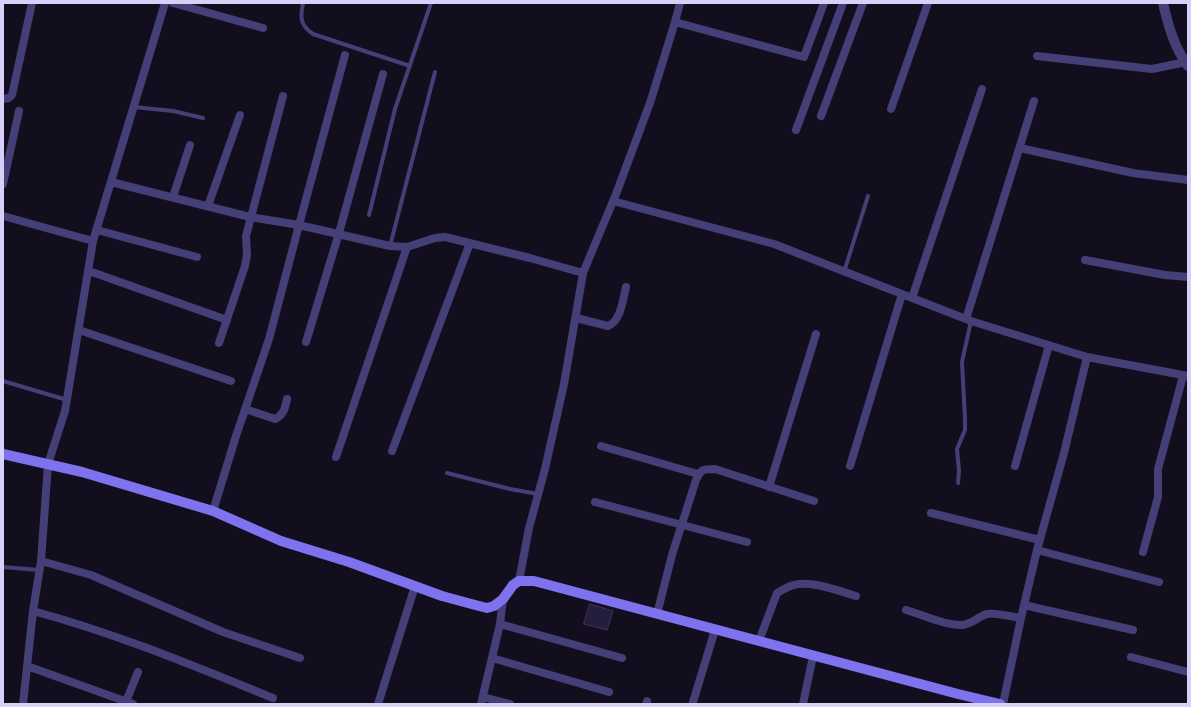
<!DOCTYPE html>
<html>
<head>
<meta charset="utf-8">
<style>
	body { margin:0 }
	#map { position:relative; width:1191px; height:707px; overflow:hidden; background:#120e1d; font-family:"IBM Plex Sans",sans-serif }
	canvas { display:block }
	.frame { position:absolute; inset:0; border:4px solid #d8d0f9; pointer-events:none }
</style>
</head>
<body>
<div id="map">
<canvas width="1191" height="707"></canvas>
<div class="frame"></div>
</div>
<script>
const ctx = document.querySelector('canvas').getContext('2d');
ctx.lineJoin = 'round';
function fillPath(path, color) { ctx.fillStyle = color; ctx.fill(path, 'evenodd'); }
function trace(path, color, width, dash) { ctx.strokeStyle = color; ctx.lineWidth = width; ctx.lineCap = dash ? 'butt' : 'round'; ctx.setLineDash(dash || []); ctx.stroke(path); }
const building = new Path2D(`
	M590,604L613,611L607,630L584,624Z`);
fillPath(building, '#251d3c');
trace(building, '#3f3165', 1);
trace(new Path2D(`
	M303,3C300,18 300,25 313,34L410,66
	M134,107L173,111L203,118
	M369,215L395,109L431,3
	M390,246L435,72
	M844,272L868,196
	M3,381L67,400
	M447,473L510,489L538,494
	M958,483L959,471L957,449L965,430V419L962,362L971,321
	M3,567L39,570`), '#453f77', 4);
trace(new Path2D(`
	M173,3L263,28
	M675,22L680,3
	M1037,56L1152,69L1186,62
	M3,99L9,98L12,95L32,3
	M891,109L928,3
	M821,116L863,3
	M796,130L843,3
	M1020,148L1133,173L1188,180
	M111,182L250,217L299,225L390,246L407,247L435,238L445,237L530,258L583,273L564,384L545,469L529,528L519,581
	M3,184L19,111
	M173,197L190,145
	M613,201L774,244L971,321L1087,357L1188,376
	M208,206L240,115
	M3,216L93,241
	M97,230L197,257
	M1085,260L1165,275L1188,277
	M89,271L227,320
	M583,273L616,194L650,103L675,22L804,57L824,3
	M912,298L982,89
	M576,318L608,326C621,321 623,299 626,287
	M966,319L1034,101
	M79,330L231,381
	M306,342L339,233L383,74
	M219,343L245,266L247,255L246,236L283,96
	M245,409L275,419C284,415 285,408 287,399
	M601,446L698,474
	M392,451L470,243
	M336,457L407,247
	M850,466L902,294
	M1015,466L1049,345
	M769,487L816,334
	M595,502L747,542
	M213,511L236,436L269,339L299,225L345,55
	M931,513L1040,540
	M1037,550L1159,582
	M1143,552L1158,497V469L1183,376
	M41,561L91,575L223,632L300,658
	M1024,605L1133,630
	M906,610C924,615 943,625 962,625C973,624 978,616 987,614C995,612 1012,617 1021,618
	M33,611C115,633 194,666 273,698
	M657,614L672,555L696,480C701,469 703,469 715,469L814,501
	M500,624L622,658
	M759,641L777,593C783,590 788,586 794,585C811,580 839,591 856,596
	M1131,657L1188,672
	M492,658L609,692
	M27,666L133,704
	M483,697L510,704
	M693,702L715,630
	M23,704L33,611L41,561L48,464L65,411L93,241L165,3
	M125,704L138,672
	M378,704L415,586
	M481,704L500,624L503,599
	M646,704L647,701
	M803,704L813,656
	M1003,704L1021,618L1037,550L1064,453L1087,357`), '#453f77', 8);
trace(new Path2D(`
	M1163,3C1168,25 1174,47 1188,66`), '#453f77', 10);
trace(new Path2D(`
	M3,454L82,472L213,511L281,541L349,562L442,596L479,606L487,608L494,606L503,599L513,585L519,581H534L958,694L1000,704`), '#7e72ee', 10);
</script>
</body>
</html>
